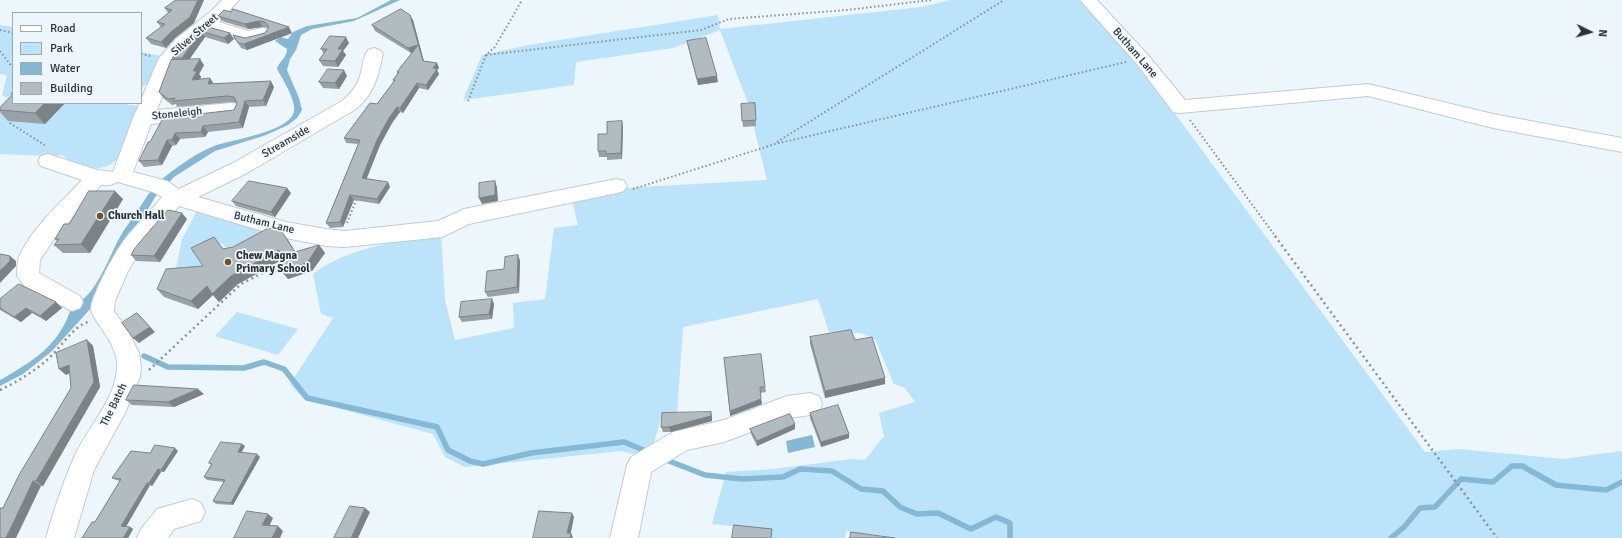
<!DOCTYPE html>
<html>
<head>
<meta charset="utf-8">
<style>
	body { margin:0 }
	#map { position:relative; width:1622px; height:538px; overflow:hidden; background:#ecf6fb; font-family:Signika,sans-serif }
	canvas { display:block }
	.legend { position:absolute; left:12px; top:12px; width:130px; height:92px; box-sizing:border-box; background:#ecf6fb; border:1px solid #a0a8ab; margin:0; padding:5px 7px; list-style:none; font-size:12px; color:#2f3234 }
	.legend li { display:flex; align-items:center; gap:8px; height:20px }
	.legend b { width:20px; border:1px solid #a0a8ab }
	.north { position:absolute; left:1570px; top:12px; width:40px; height:40px; -webkit-text-stroke:3px #ecf6fb; paint-order:stroke; rotate:95deg; font-size:11px; font-weight:700; line-height:16px; text-align:center; color:#2f3234 }
	.north::after { content:''; display:block; margin:auto; width:14px; height:18px; background:#2f3234; clip-path:polygon(50% 0,100% 100%,50% 72%,0 100%) }
</style>
</head>
<body>
<div id="map">
<canvas width="1622" height="538"></canvas>
<ul class="legend">
<li><b style="height:5px;background:#fff"></b>Road</li>
<li><b style="height:11px;background:#bbe3fa"></b>Park</li>
<li><b style="height:11px;background:#84b8d4"></b>Water</li>
<li><b style="height:11px;background:#b1bbc0"></b>Building</li>
</ul>
<div class="north">N</div>
</div>
<script>
const ctx = document.querySelector('canvas').getContext('2d');
ctx.lineJoin = 'round';
function fillPath(path, color) { ctx.fillStyle = color; ctx.fill(path, 'evenodd'); }
function trace(path, color, width, dash) { ctx.strokeStyle = color; ctx.lineWidth = width; ctx.lineCap = dash ? 'butt' : 'round'; ctx.setLineDash(dash || []); ctx.stroke(path); }
function write(font, color, halo, rows, align = 'center') {
  ctx.font = font + ' Signika,sans-serif'; ctx.lineWidth = 3.5; ctx.setLineDash([]); ctx.textBaseline = 'middle'; ctx.strokeStyle = halo; ctx.fillStyle = color; for (const [text, x, y, turn = 0] of rows) {
    ctx.save(); ctx.translate(x, y); ctx.rotate((+turn || 0) * Math.PI / 180); ctx.textAlign = isNaN(turn) ? turn : align; if (halo) ctx.strokeText(text, 0, 0); ctx.fillText(text, 0, 0); ctx.restore();
  }
}
fillPath(new Path2D(`
	M951,0H1098L1146,55L1139,65L1425,452L1458,449L1563,459L1622,451V538H899L846,531L845,538H770L771,530L712,524L726,472L773,469L851,459L865,460L884,436L879,413L915,402L905,388L894,384L875,339L861,333L829,332L818,299L683,327L677,414H662L650,458L621,451L465,467L445,457L433,434L304,399L290,384L333,318L321,314L313,274C348,247 398,242 441,233L445,300L455,340L514,328L513,303L545,299L554,228L578,225L570,191L767,180L748,103L720,30L673,48L576,62L574,85L463,100L482,55L529,45L718,15L720,29L921,7Z
	M0,25L13,27V103H125L128,105L146,106C134,131 123,176 87,167C78,165 69,161 62,155L48,156L0,154V106L8,97L2,96L7,75L0,74Z
	M141,52L162,56L151,79L141,89Z
	M198,209L277,231L245,250L227,249L222,243L196,256L206,271L175,273L182,239Z
	M237,312L298,329L278,355L215,336Z`), '#bbe3fa');
fillPath(new Path2D(`
	M391,0H400L354,21L312,29L301,35L296,50L290,59L287,70L299,98L302,110L297,118L288,125L266,135L215,151L174,177L155,197L92,307L52,351L23,374L0,386V380C32,362 60,345 71,308C98,294 107,260 121,235C127,225 134,216 140,207C147,197 152,187 162,179C177,167 196,153 214,146C230,140 291,132 294,111C296,100 282,78 277,69C279,61 287,58 287,49L275,41L280,37L288,39L293,32L307,26L357,18Z
	M812,435L815,447L788,453L786,441Z`), '#84b8d4');
trace(new Path2D(`
	M144,356L168,367L244,368L264,362L284,369L307,398L437,427L448,450L470,461L483,464L531,453L624,442L648,452
	M664,459L705,475L742,479L783,477L800,469L832,471L861,489L883,491L900,507L917,514L938,513L971,529L996,517L1010,523V538
	M1391,538L1404,527L1420,508L1435,507L1461,479L1493,482L1512,466H1522L1556,485L1606,490L1622,482`), '#84b8d4', 5.5);
const minor = new Path2D(`
	M222,0H239L219,22L248,31L262,28L268,29L271,33L268,37L248,42L209,30L188,47L176,60L157,110L231,103L238,104L240,109L238,114L231,115L151,124L133,172L167,181L179,189L233,163L342,101C354,91 359,83 362,68C363,62 364,56 368,50L374,48L380,50L383,54C378,77 374,94 356,109L247,173L198,197L286,222L326,229L345,231L438,221L464,209L617,179L624,181L627,186L624,191L617,193L469,224L442,237L345,247L326,246L286,238L179,206L139,253L128,271L115,301L114,311L129,332L139,353L141,368L140,377L125,413L94,470L74,538H46C54,510 63,482 75,455C89,425 119,396 117,362C115,343 100,329 92,313C89,304 95,296 98,287C107,268 116,250 129,234C140,221 152,210 162,197L153,192L118,182L110,185H101L54,239L40,260L39,273L80,296L83,302L80,308L72,311L26,288L17,276C17,270 17,263 19,257C31,229 61,202 82,180L41,166L38,161L41,156L48,154L97,170L113,172L133,118L159,58L176,39L210,12Z
	M1080,0H1097L1148,55L1185,100L1368,84L1493,114L1622,138V152L1493,128L1368,96L1180,113L1173,112L1136,63Z
	M810,393L819,396L822,404L819,412L810,415L788,418L724,442L687,450L651,472L638,538H610L627,465L631,457L673,432L724,420L787,396Z
	M192,499L201,503L205,512L201,521L174,529L168,538H137L141,529L157,509Z`);
trace(minor, '#c3ccd2', 2);
trace(new Path2D(`
	M0,30L13,33
	M0,51L13,68
	M141,54L151,56
	M486,55L701,30L729,19L847,10L931,0
	M468,101L486,55L495,47L522,0
	M9,119L10,123L46,146
	M1190,120L1276,237
	M777,142L1004,0
	M633,189L775,144L1126,62
	M347,223L357,198`), '#8b9295', 2, [1.5, 2.5]);
trace(new Path2D(`
	M1275,236L1497,538
	M149,370L241,284L280,264
	M0,390C17,382 33,372 47,360C60,349 73,326 88,322`), '#8b9295', 2.5, [2, 3.5]);
fillPath(minor, '#fff');
fillPath(new Path2D(`
	M176,0L194,23L175,38L166,48L151,44L146,38L161,27L157,22L168,13L165,8Z
	M233,9L292,33L247,50L241,48L233,35L245,38L265,33L268,28L262,27L248,29L222,21L218,16L231,12Z
	M413,20L424,61L437,63L439,68L437,70L439,74L428,90L419,88L403,113L400,112L392,123L380,145L366,179L390,187L379,204L354,200L343,227L330,228L326,223L358,144L346,143L344,138L377,104L394,82L393,80L397,74V72L412,53H411L375,31L372,25Z
	M205,26L234,39L228,44L205,37L189,60L204,65L199,74L201,77L200,79L214,84L274,87L266,106L249,107L243,128L208,132L205,137L180,139L176,145L172,146L162,165L144,167L139,161L150,142L234,110L237,103L231,102L177,107L176,104L172,105L163,98L159,92L173,60L172,58Z
	M687,41L718,82L698,85L688,47Z
	M349,43L343,51L346,55L338,67L323,66L319,60L324,54L321,49Z
	M347,76L339,89L323,88L319,82Z
	M13,91V103H65L45,124L8,121L0,112V108L12,96L10,94Z
	M741,104L756,120V126L743,127Z
	M622,121L623,127L622,159L607,160V157H599L598,151L607,134Z
	M291,193L275,217L236,206L232,201Z
	M123,199L90,253H63L54,245L57,241L55,239L69,224Z
	M187,219L160,262L136,261L131,255Z
	M288,240L295,252L319,245L325,253L312,271L288,279L280,261L238,284L219,302L213,295L198,309L164,297L157,289L203,266L223,249Z
	M518,255L520,261L519,293L488,297L485,292Z
	M0,299L56,302L62,308L46,321L32,313L21,322L0,310Z
	M492,299L494,304L492,319L462,322L459,317Z
	M810,337L855,340L885,384L825,398L810,344Z
	M87,340L93,346L100,387L43,486H41L3,508L71,388L70,373L66,375Z
	M724,358L765,387L766,392L760,393L762,404L730,416Z
	M204,394L174,407L132,405L126,400Z
	M810,413L849,438L821,447L810,418Z
	M712,417V421L671,432H663L661,427Z
	M795,424V429L757,446L751,434L750,429Z
	M242,444L245,446L242,452L260,457L233,505L216,504L213,501L224,482L207,480L204,477L211,465L209,463Z
	M178,451L164,472H161L152,486L150,485L126,527H130L133,529L128,538H82L95,522L120,481L116,480L112,478L150,453Z`), '#98a1a5');
fillPath(new Path2D(`
	M198,0H204L194,23L175,38L166,48L161,42Z
	M410,15L413,20L425,66L423,61L420,51L411,53L408,48Z
	M259,21L262,27L248,29L245,24Z
	M289,27L292,33L247,50L244,44Z
	M201,31L205,37L186,64L182,58Z
	M230,33L234,39L228,44L224,38Z
	M346,37L349,43L343,51L346,55L338,67L335,61L338,49Z
	M200,59L204,65L199,74L201,77L196,86L192,80L193,71Z
	M437,63L439,68L437,70L439,74L428,90L426,85L433,68Z
	M344,70L347,76L339,89L335,83Z
	M717,76L718,82L698,85L697,79Z
	M210,78L214,84H208Z
	M271,81L274,87L266,106L263,100Z
	M417,83L419,88L403,113L400,108Z
	M245,101L249,107L243,128L239,122Z
	M45,103H65L45,124L35,113Z
	M397,107L400,112L392,123L380,145L365,183L362,178L377,140L389,118Z
	M622,121L623,127L622,159L621,153Z
	M203,126L208,132L205,137L201,132Z
	M175,133L180,139L176,145L172,140Z
	M167,140L172,146L162,165L158,160Z
	M495,181L497,187L498,201L482,204L479,198Z
	M388,182L390,187L379,204L377,199Z
	M287,188L291,193L275,217L271,212Z
	M115,191L123,199L90,253L81,244Z
	M350,195L354,200L343,227L340,222Z
	M182,213L187,219L160,262L154,256Z
	M282,232L288,240L300,260L295,252Z
	M319,245L325,253L312,271L288,279L281,271Z
	M279,250L285,258L238,284L219,302L213,295L198,309L191,301L207,286L231,276Z
	M518,255L520,261L519,293L517,287Z
	M10,256L16,261V266L0,283V271Z
	M492,299L494,304L492,319L489,314Z
	M56,302L62,308L46,321L40,316Z
	M26,308L32,313L21,322L14,317Z
	M137,313L155,332L139,343L133,338Z
	M87,340L93,346L100,387L43,486L36,481L94,382Z
	M69,365L76,370L66,375L59,369Z
	M885,378V384L825,398V391Z
	M198,389L204,394L174,407L168,402Z
	M761,399L762,404L730,416V411Z
	M711,412L712,417V421L671,432L669,427Z
	M795,424V429L757,446V441Z
	M849,434V438L821,447V442Z
	M242,444L245,446L240,454L238,452Z
	M175,448L178,451L164,472L161,470Z
	M257,454L260,457L233,505L231,503Z
	M158,469L161,472L152,486L149,483Z
	M33,481L41,486L16,538H6Z
	M147,483L150,485L125,528L121,526Z
	M365,508L370,512L358,538H351Z
	M572,513L574,517L570,537L567,533Z
	M268,514L273,518L268,529L262,525Z
	M278,526L283,531L280,538H272Z
	M130,527L133,529L128,538H123Z
	M571,533L573,538H570Z`), '#7c8386');
const building = new Path2D(`
	M176,0H198L190,17L171,32L161,42L146,38L165,24L157,22L172,10L165,8Z
	M233,9L289,27L244,44L238,43L233,35L245,38L265,33L269,27L265,22L259,21L245,24L218,16L224,10L231,12Z
	M401,9L410,15L423,61L437,63L433,68L437,69L426,85L417,83L400,108L397,107L389,118L377,140L362,178L388,182L377,199L350,195L340,222L326,223L360,140L344,138L370,103L377,104L395,80H393L399,72H397L418,45L408,48L372,25Z
	M205,26L230,33L224,38L201,31L182,58H172L185,42Z
	M330,36L346,37L338,49H343L335,61L319,60L327,49H321Z
	M706,38L717,76L697,79L687,41Z
	M200,59L193,71H197L192,80L210,78L208,84L271,81L263,100L245,101L239,122L203,126L201,132L175,133L172,140H167L158,160L139,161L148,142H150L163,118L234,110L237,103L234,97L227,96L173,101L175,98L168,99L159,92L171,60Z
	M328,69L344,70L335,83L319,82Z
	M13,95V103H45L35,113L0,110V108Z
	M755,103L756,120L742,121L741,104Z
	M622,121L621,153L606,154V151H598V134H607V122Z
	M249,181L287,188L271,212L232,201Z
	M495,181V195L479,198V183Z
	M89,191H115L81,244L54,245L59,239H55L64,224H69Z
	M168,210L182,213L154,256L131,255L135,248Z
	M269,228L282,232L295,252L319,245L307,263L281,271L279,250L231,276L212,294L207,286L191,301L157,289L166,269L203,266L191,248L214,237L223,249L233,247Z
	M0,254L10,256V261L0,271Z
	M518,255L517,287L485,292L487,271L504,269L505,257Z
	M19,284L56,302L40,316L26,308L14,317L0,308V299Z
	M492,299L489,314L459,317L461,302Z
	M137,313L150,327L133,338L122,323Z
	M851,330L855,340L872,337L885,378L825,391L810,337Z
	M87,340L94,382L36,481H33L6,538H0V508H3L19,475L71,388L69,365L59,369L56,353Z
	M761,354L765,387H760L761,399L730,411L724,358Z
	M134,385L198,389L168,402L126,400Z
	M838,405L849,434L821,442L810,413Z
	M711,412V416L669,427H661L662,413Z
	M790,414L795,424L757,441L750,429Z
	M221,442L242,444L238,452L257,454L231,503L213,501L225,480L204,477L212,464L209,463Z
	M155,445L175,448L161,470L158,469L149,483H147L121,526L130,527L123,538H82L92,522H95L121,479L112,478L131,451L150,453Z
	M350,506L365,508L351,538H334Z
	M247,511L268,514L262,525L278,526L272,538H234Z
	M539,511L572,513L567,533H571L570,538H533Z
	M734,525L772,529L771,538H732Z
	M851,532L895,538H850Z`);
fillPath(building, '#b1bbc0');
trace(building, '#7c8386', 1);
for (const [x, y, r, color] of [
	[100,216,4,"#6d5526"],
	[228,262,4,"#6d5526"]
]) { const dot = new Path2D(); dot.arc(x, y, r, 0, 2 * Math.PI); ctx.fillStyle = color; ctx.fill(dot); trace(dot, '#ecf6fb', 1.5); }
write('11px', '#2f3234', '#ecf6fb', [
	["Silver Street",195,35,-41],
	["Butham Lane",1135,53,49],
	["Stoneleigh",177,114,-6],
	["Streamside",286,142,-30],
	["Butham Lane",264,223,14],
	["The Batch",114,405,-64]
]);
write('bold 11px', '#2f3234', '#ecf6fb', [
	["Church Hall",108,216],
	["Chew Magna",236,256],
	["Primary School",236,269]
], 'left');
</script>
</body>
</html>
